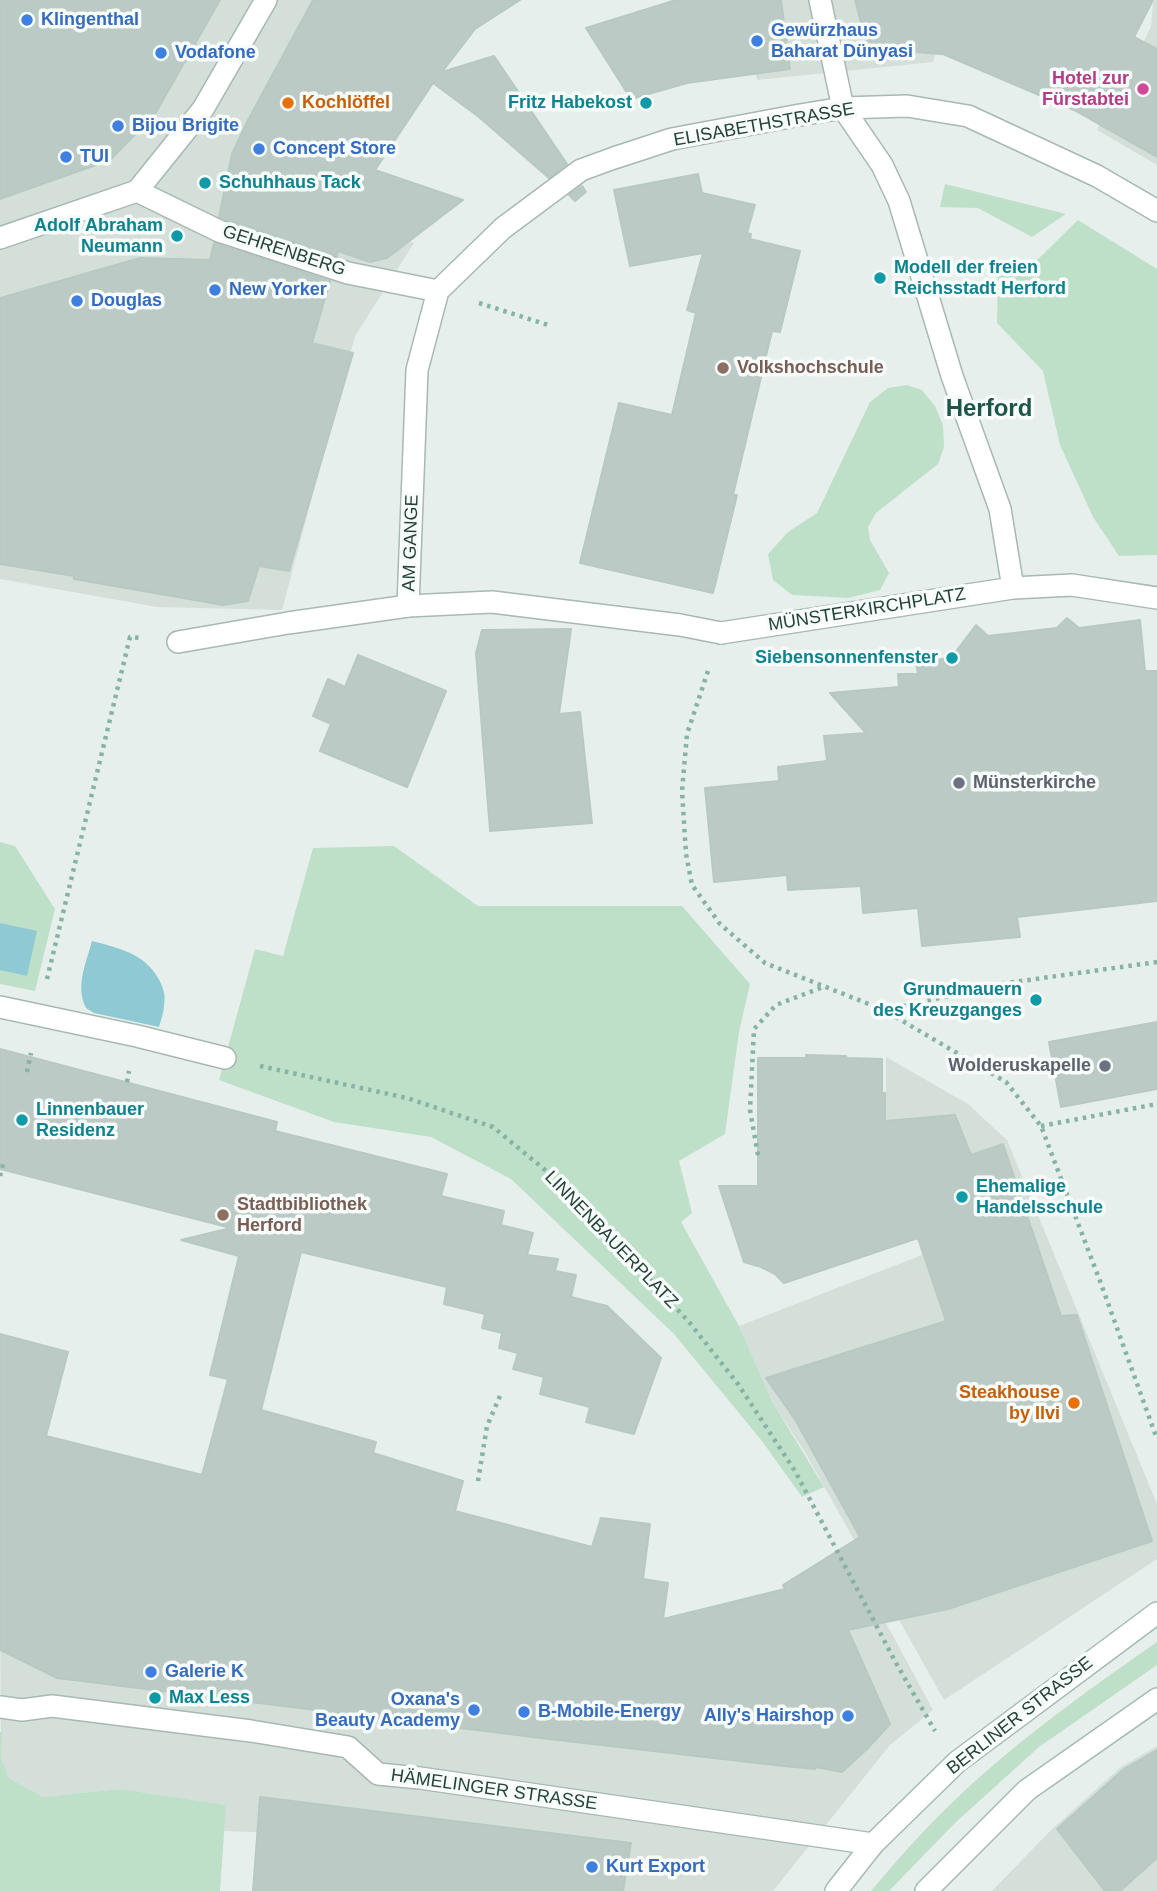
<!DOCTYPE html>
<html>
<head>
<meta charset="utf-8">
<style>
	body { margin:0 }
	canvas { display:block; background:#e6efeb }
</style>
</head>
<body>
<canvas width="1157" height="1891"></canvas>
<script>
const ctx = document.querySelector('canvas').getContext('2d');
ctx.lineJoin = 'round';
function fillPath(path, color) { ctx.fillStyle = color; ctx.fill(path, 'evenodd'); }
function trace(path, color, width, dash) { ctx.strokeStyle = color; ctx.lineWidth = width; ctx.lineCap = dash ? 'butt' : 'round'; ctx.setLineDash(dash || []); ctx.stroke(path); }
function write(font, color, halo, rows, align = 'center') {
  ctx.font = font + ' Arial,sans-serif'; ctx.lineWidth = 7; ctx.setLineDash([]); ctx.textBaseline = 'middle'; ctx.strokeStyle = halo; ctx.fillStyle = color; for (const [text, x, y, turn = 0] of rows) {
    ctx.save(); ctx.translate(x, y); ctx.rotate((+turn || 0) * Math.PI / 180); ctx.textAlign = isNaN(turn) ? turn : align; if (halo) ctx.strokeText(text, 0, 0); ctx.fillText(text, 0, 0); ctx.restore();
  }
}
fillPath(new Path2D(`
	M0,0H381L276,183L414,243L355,336L282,610L157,607L0,579Z
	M742,0H952L933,62L757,80Z
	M1155,0H1157V165L1097,130L1151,27L1153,3Z
	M886,1057L968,1104L1007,1140L1157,1504V1559L944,1700L806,1454L772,1401L739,1326L922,1255L886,1126Z
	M845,1547L933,1710L890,1745L773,1891H615L314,1834L224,1831L225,1805L120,1789L43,1797L9,1778L1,1757L0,1569L729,1670Z
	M1157,1746V1891H992L1050,1831L1121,1767Z`), '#d4dfda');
fillPath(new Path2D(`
	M945,184L1066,214L1032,237L978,208L940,207Z
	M1078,220L1157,269V555L1119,556L1093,517L1060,445L1043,371L997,323L998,276L1036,261Z
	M907,385L922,390L935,406L943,425L944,447L938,464L876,513L868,527L870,540L889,573L880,590L848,598L792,595L773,580L768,554L788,532L817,513L870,402L888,388Z
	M0,842L15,846L55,909L35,991L0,984Z
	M394,846L478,906H682L750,984L739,1032L725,1134L679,1161L692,1213L681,1222L739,1326L772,1401L824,1487L802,1497L762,1441L674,1334L511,1179L431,1137L334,1122L219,1080L255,949L283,956L313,848Z
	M1157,1642V1665L1039,1747L955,1823L889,1891H871C905,1850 942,1810 982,1775C1037,1726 1097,1684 1157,1642Z
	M0,1732H2L1,1757L9,1778L43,1797L120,1789L226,1805L220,1891H0Z`), '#bfe0c8');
fillPath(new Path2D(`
	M0,923L37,931L27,976L0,970Z
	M92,941C118,948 144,953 158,978C163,986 166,995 164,1005C164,1012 161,1020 159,1027L94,1013L86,1008C75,986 86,964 92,941Z`), '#8ec9d4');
const building = new Path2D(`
	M0,0H220L155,114L110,160L0,199Z
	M313,0H520L475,29L442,72L494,56L567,164L549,178L479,117L433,83L375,170L463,200L387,258L370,262L338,251L337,256L219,217L232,154L247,122Z
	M676,0H781L790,69L687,83L631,99L586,28Z
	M855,0H1153L1134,37L1157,49V157L1074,110L943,54L868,49Z
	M698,174L702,193L755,205L747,233L751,234L750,239L800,251L780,332L772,331L733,495H737L713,593L580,563L619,403L672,415L696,313L687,310L703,253L630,266L614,190Z
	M582,186L586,192L575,201L569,195Z
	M214,243L330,281L312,343L353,353L289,571L259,566L248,601L223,605L74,579V576L0,564V298L140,258L210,260Z
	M1067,618L1079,628L1140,620L1145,671H1157V901L1017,917L1020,937L922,946L918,908L863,913L861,886L788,890L787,875L714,882L705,788L779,781L778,767L827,761L824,736L866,733L830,693L899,687L898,674H918L916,662L951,658L976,625L988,636L1057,628Z
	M571,629L559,714L580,712L592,823L490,831L476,653L482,630Z
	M358,655L446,691L407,787L320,751L331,724L313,716L328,679L345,687Z
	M1157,1022V1089L1061,1107L1049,1042Z
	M0,1049L277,1122L275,1131L447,1174L441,1196L504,1211L501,1225L533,1233L527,1255L558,1259L555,1271L576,1275L571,1297L607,1306L661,1358L634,1434L586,1422L590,1407L540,1394L544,1377L513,1369L518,1353L499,1348L502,1333L482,1328L485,1314L444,1304L447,1287L301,1252L261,1410L376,1442L373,1453L463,1481L455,1511L592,1547L601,1518L650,1524L643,1579L668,1583L663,1619L785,1589L783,1585L860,1537L796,1421L766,1378L946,1321L918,1238L784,1283L775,1274L761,1267L744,1262L719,1186H758V1058H806V1055L846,1056L847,1058L882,1059V1093H885V1121L955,1115L971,1155L1003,1144L1061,1316L1077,1315L1152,1541L948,1609L848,1630L890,1724L867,1749L842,1772L815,1767V1769L774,1765L549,1739L57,1678L0,1650V1334L68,1352L46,1436L202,1475L228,1379L210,1375L239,1256L181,1240L231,1228L0,1169Z
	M1157,1750V1858L1120,1891H1105L1057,1829L1124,1769Z
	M260,1797L631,1843L623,1891H253Z`);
fillPath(building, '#bbcac4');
trace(building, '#b8c9c2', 2);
const lane = new Path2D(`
	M178,642L288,623L408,606L492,602L680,625L721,633`);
const street = new Path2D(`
	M820,0L843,108L882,165L899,201L952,376L1000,509L1013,588
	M137,191L219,231L348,273L438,291
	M0,238L137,191L203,109L266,0
	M438,291L503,228L581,170L614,158L672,139L800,115L843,108L907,106L968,116L1097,176L1157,211
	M408,606L417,370L438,291
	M721,633L1013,588L1072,585L1157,598
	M0,1007L137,1036L225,1058
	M0,1707L22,1710L52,1706L251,1731L348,1747L378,1774L420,1778L873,1844`);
const secondary = new Path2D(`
	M836,1891L873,1844L957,1762L1157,1613
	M926,1891L1027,1790L1157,1699`);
trace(lane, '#a8b8b2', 24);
trace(street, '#a8b8b2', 24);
trace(secondary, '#a4bbb3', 24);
trace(new Path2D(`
	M479,303L548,325
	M708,671L687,734L682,791L686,854L692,885L720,924L765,963L884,1010L1006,1082L1041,1126L1100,1281L1157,1439
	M47,979L130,637L140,638
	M886,1010L1007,983L1157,962
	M260,1066L407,1098L493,1127L562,1184L689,1322L738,1384L795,1471L896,1663L935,1731
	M27,1072L31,1053
	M127,1082L129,1071
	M1041,1126L1157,1104
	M758,1155L750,1110L754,1029L776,1005L823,987
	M0,1176L4,1161
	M478,1481L487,1426L500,1396`), '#86b3a5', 4.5, [3.5, 5]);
trace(lane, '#fff', 21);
trace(street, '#fff', 21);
trace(secondary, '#fff', 21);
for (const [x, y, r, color] of [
	[27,20,7,"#3f7fe0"],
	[757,41,7,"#3f7fe0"],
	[161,53,7,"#3f7fe0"],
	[1143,89,7,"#d1479c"],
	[288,103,7,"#e8710a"],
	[646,103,7,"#0f9aa8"],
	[118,126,7,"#3f7fe0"],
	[259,149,7,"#3f7fe0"],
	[66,157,7,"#3f7fe0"],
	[205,183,7,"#0f9aa8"],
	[177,236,7,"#0f9aa8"],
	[880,278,7,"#0f9aa8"],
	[215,290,7,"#3f7fe0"],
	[77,301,7,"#3f7fe0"],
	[723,368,7,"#8d6e63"],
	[952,658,7,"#0f9aa8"],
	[959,783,7,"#6b7280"],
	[1036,1000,7,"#0f9aa8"],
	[1105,1066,7,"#6b7280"],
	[22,1120,7,"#0f9aa8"],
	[962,1197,7,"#0f9aa8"],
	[223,1215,7,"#8d6e63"],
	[1074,1403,7,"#e8710a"],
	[151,1672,7,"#3f7fe0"],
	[155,1698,7,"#0f9aa8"],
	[474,1710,7,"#3f7fe0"],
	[524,1712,7,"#3f7fe0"],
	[848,1716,7,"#3f7fe0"],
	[592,1867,7,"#3f7fe0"]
]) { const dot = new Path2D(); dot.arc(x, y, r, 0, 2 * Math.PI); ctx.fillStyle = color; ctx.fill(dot); trace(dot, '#f7fbf9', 2.5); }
write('bold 18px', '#366cbe', '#f7fbf9', [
	["Klingenthal",41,20],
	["Gewürzhaus",771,31],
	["Baharat Dünyasi",771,52],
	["Vodafone",175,53],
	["Bijou Brigite",132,126],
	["Concept Store",273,149],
	["TUI",80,157],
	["New Yorker",229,290],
	["Douglas",91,301],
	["Galerie K",165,1672],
	["Oxana's",460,1700,"right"],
	["Beauty Academy",460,1721,"right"],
	["B-Mobile-Energy",538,1712],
	["Ally's Hairshop",834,1716,"right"],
	["Kurt Export",606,1867]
], 'left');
write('bold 18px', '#b23c85', '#f7fbf9', [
	["Hotel zur",1129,79],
	["Fürstabtei",1129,100]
], 'right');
write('bold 18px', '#c56008', '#f7fbf9', [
	["Kochlöffel",302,103],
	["Steakhouse",1060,1393,"right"],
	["by Ilvi",1060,1414,"right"]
], 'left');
write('bold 18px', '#0d838f', '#f7fbf9', [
	["Fritz Habekost",632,103,"right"],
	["Schuhhaus Tack",219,183],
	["Adolf Abraham",163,226,"right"],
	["Neumann",163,247,"right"],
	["Modell der freien",894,268],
	["Reichsstadt Herford",894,289],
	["Siebensonnenfenster",938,658,"right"],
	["Grundmauern",1022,990,"right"],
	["des Kreuzganges",1022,1011,"right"],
	["Linnenbauer",36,1110],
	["Residenz",36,1131],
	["Ehemalige",976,1187],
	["Handelsschule",976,1208],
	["Max Less",169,1698]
], 'left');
write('18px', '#24423a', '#f7fbf9', [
	["ELISABETHSTRASSE",764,125,-10],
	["GEHRENBERG",284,251,18],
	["AM GANGE",411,543,-88],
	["MÜNSTERKIRCHPLATZ",867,610,-9],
	["LINNENBAUERPLATZ",611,1240,46],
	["BERLINER STRASSE",1020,1716,-38],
	["HÄMELINGER STRASSE",494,1790,8]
]);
write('bold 18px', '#785e54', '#f7fbf9', [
	["Volkshochschule",737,368],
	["Stadtbibliothek",237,1205],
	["Herford",237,1226]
], 'left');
write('bold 18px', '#5b616d', '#f7fbf9', [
	["Münsterkirche",973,783],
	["Wolderuskapelle",1091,1066,"right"]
], 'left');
write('bold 24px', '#1f5548', '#f7fbf9', [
	["Herford",989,409]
]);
</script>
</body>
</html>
